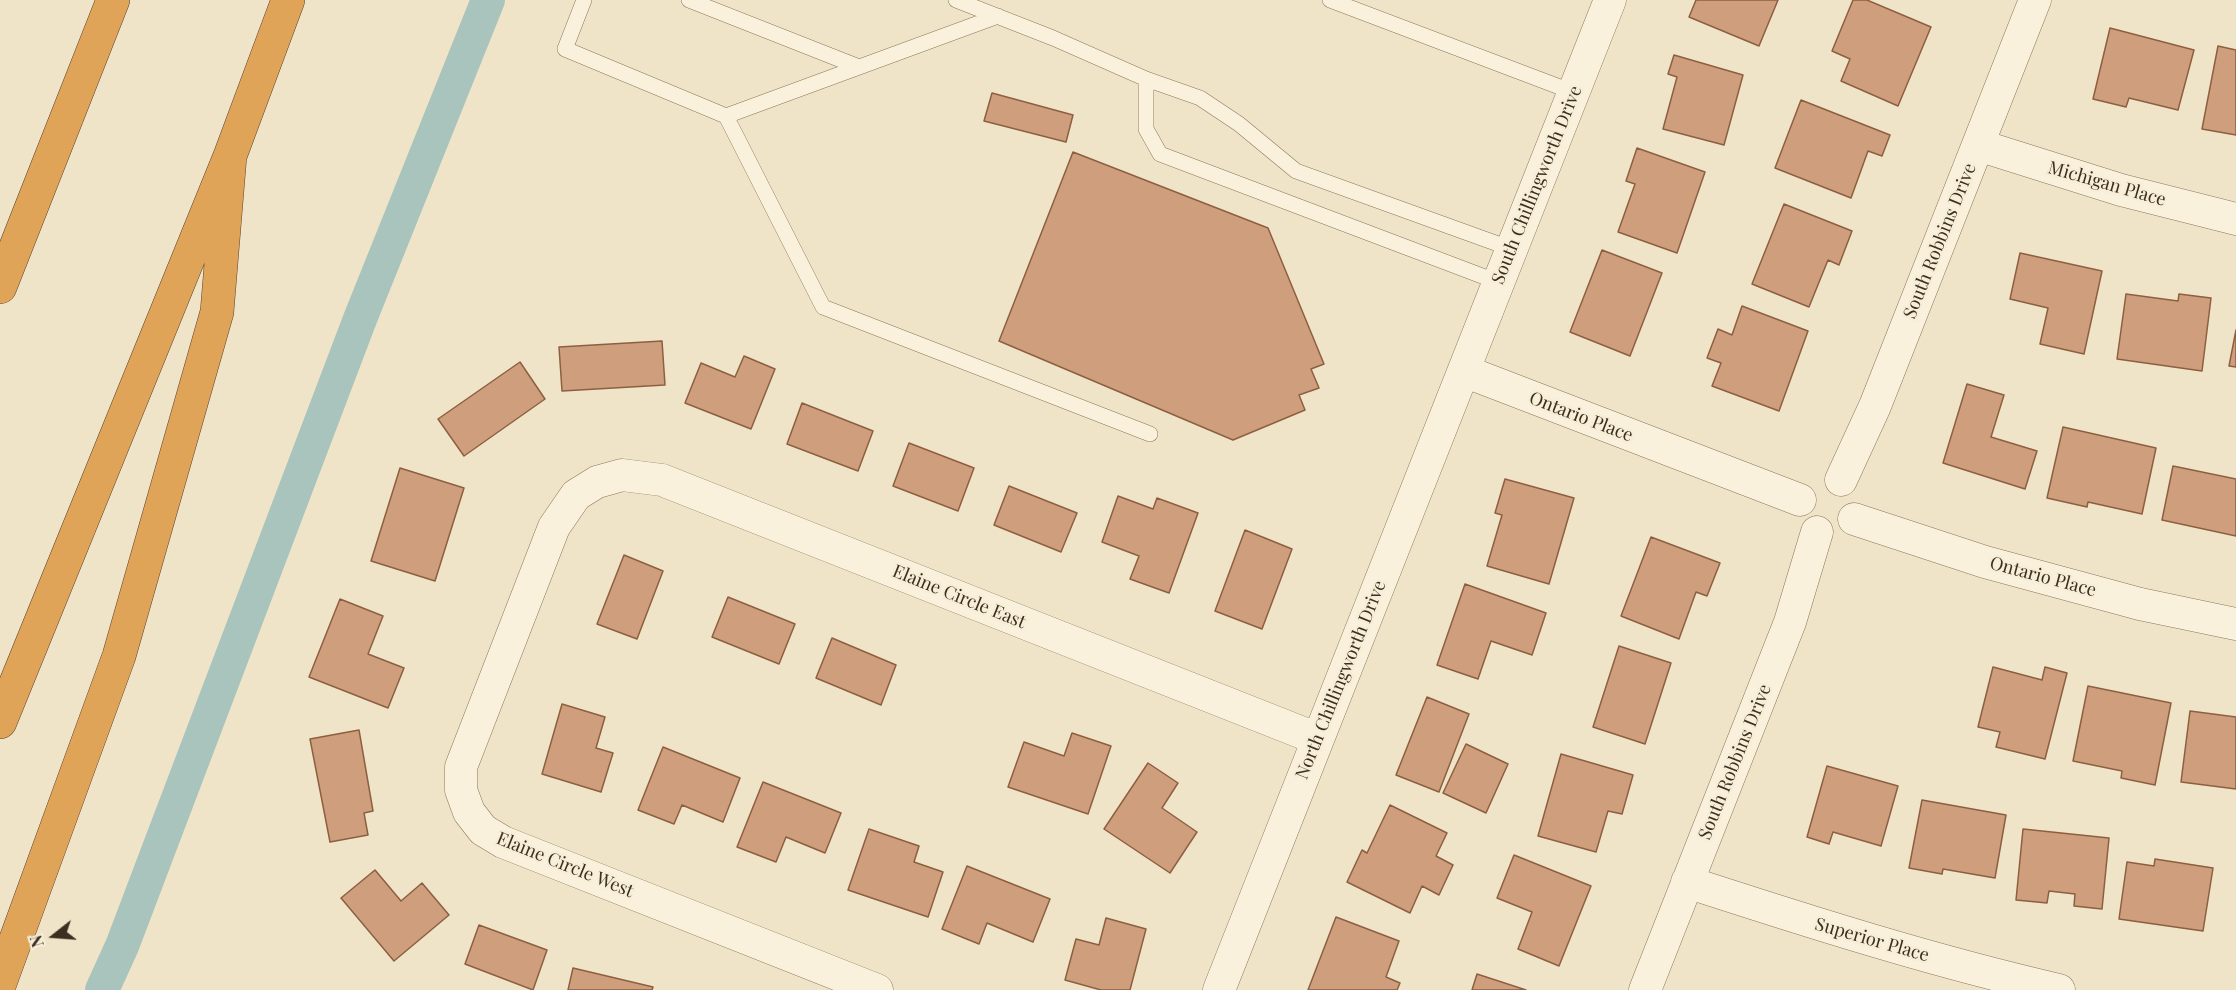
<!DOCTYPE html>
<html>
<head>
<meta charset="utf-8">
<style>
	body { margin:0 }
	#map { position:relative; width:2236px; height:990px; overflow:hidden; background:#f0e4c8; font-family:"Playfair Display",serif }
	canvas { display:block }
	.north { position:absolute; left:24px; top:906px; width:60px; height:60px; -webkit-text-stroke:4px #f7eed8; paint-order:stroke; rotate:253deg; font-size:16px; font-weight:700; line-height:24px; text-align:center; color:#3d2e20 }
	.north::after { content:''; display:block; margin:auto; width:21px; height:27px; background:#3d2e20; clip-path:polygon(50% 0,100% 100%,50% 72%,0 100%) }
</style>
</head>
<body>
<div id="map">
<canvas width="2236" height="990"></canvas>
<div class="north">N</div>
</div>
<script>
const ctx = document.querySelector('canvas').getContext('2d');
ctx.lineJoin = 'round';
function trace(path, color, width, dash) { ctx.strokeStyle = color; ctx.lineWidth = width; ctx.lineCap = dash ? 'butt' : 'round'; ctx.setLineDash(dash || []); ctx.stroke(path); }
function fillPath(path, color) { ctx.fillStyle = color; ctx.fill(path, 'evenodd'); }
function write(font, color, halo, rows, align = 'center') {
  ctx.font = font + ' "Playfair Display",serif'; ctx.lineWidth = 5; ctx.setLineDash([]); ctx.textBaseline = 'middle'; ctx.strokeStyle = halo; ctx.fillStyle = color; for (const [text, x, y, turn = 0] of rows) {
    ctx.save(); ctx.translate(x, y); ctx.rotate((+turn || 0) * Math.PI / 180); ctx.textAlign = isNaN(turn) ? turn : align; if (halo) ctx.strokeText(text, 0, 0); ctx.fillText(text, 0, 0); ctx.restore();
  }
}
trace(new Path2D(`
	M102,990L122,946L360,319L488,0`), '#a9c4bc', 34);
const building = new Path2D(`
	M1696,0H1778L1759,46L1689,17Z
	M1853,0H1867L1931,27L1898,106L1841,81L1850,59L1832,51Z
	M2110,28L2194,50L2178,110L2129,98L2126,107L2093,99Z
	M2218,46L2236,50V135L2202,129Z
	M1674,55L1743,75L1724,145L1663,129L1677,77L1668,74Z
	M992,93L1073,115L1066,142L984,121Z
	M1801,100L1890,135L1882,156L1868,151L1851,198L1775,168Z
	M1637,148L1705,172L1677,253L1618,232L1635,184L1626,181Z
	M1073,152L1268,228L1324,364L1311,369L1319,388L1299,395L1305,410L1233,440L999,341Z
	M1784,204L1852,231L1839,265L1828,260L1809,307L1752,284Z
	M1602,250L1662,273L1630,356L1570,332Z
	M2020,253L2102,271L2084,354L2040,344L2048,308L2010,299Z
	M2126,294L2178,301L2179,294L2211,298L2202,371L2117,359Z
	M1742,306L1808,331L1779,411L1712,386L1721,363L1707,358L1718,329L1732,335Z
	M2236,330V367L2229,366Z
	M662,341L665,385L562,391L559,347Z
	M744,356L775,369L751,429L685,403L701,363L735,377Z
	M520,362L545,399L464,456L438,419Z
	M1967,384L2004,395L1991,437L2037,451L2025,489L1943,463Z
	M802,403L873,431L858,471L787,444Z
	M2063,427L2156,448L2142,514L2088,502L2087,507L2047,498Z
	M909,443L974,468L958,511L893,486Z
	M2173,466L2236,479V536L2162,520Z
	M400,468L464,488L435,581L371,561Z
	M1505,479L1574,498L1549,584L1487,566L1502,515L1495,513Z
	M1009,486L1077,513L1061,552L994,525Z
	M1118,496L1153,509L1157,498L1198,513L1169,593L1130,579L1139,556L1102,542Z
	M1245,530L1292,549L1262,629L1215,611Z
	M1651,537L1720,563L1707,596L1696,592L1679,639L1621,616Z
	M624,555L663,571L637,639L597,624Z
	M1465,584L1546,613L1532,655L1491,641L1478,679L1437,665Z
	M728,597L795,624L779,664L712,637Z
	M340,599L383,616L368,654L404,668L388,708L309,677Z
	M832,638L896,665L881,705L816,678Z
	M1619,646L1671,663L1645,744L1593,727Z
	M1993,667L2042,680L2045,667L2067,673L2045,759L1996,747L2000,732L1978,727Z
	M2088,686L2171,703L2155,785L2121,778L2122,771L2073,761Z
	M1427,697L1469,714L1439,792L1396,775Z
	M562,704L605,717L596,748L613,753L601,792L542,774Z
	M2190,711L2236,717V789L2181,782Z
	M359,730L373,811L364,813L368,835L330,842L310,739Z
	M1072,733L1111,746L1088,814L1008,787L1024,742L1064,756Z
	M1466,744L1508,764L1486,813L1443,793Z
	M663,747L740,778L723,822L682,805L674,824L638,810Z
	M1561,754L1633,775L1622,814L1608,811L1596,852L1538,836Z
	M1148,763L1178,783L1162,808L1197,832L1170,873L1104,829Z
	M1827,766L1898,786L1881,846L1833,832L1829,844L1807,837Z
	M763,782L841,813L825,853L786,837L776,862L737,847Z
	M1922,800L2006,815L1995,878L1943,869L1942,874L1909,868Z
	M1390,805L1447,833L1436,856L1453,865L1439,895L1422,886L1410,913L1347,882L1362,850L1367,853Z
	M869,829L919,846L914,862L943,872L928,917L848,890Z
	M2023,829L2109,838L2102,909L2074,906L2075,894L2049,891L2047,903L2016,900Z
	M1514,855L1591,886L1559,966L1518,949L1532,912L1497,898Z
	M2155,859L2213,868L2203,931L2119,919L2127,862L2154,866Z
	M967,866L1050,899L1033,942L987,923L979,944L942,929Z
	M375,870L401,901L422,883L449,915L394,961L341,898Z
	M1336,917L1399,941L1386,977L1400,983L1397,990H1308Z
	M1106,918L1146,929L1130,990H1101L1065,980L1076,939L1099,945Z
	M479,925L547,950L533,990L465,964Z
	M573,968L653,987L652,990H568Z
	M1477,974L1526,990H1472Z`);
fillPath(building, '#cf9f7d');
trace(building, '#8d5f41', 1.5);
const lane = new Path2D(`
	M584,0L565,49L726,116L823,307L1150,434
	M689,0L859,67
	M956,0L1053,38L1146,79L1200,98L1239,124L1296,171L1512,249
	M1330,0L1573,92
	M1146,79V129L1160,154L1498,282
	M726,116L998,16`);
const street = new Path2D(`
	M1978,145L2121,190L2236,219
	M1464,371L1800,500
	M1841,480L1875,406L2035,0
	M1854,519L1985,562L2140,604L2236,624
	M1687,882C1810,922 1933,961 2059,990
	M877,990L503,842L483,830L469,812L461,790V767L554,527L576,495L597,482L622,475L662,480L1318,739
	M1219,990L1610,0
	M1645,990L1790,622L1817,532`);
const highway = new Path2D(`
	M0,287L113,0
	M0,722L230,156L288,0
	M0,983L119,656L217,312L230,156`);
trace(lane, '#8d765c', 16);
trace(street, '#8d765c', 33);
trace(highway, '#5b4430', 34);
trace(lane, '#faf1dc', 15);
trace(street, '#faf1dc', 32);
trace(highway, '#e0a458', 33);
write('18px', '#3d2e20', '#f7eed8', [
	["Michigan Place",2107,184,16],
	["South Chillingworth Drive",1537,185,-68],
	["South Robbins Drive",1940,241,-68],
	["Ontario Place",1581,417,21],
	["Ontario Place",2043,577,15],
	["Elaine Circle East",959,597,22],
	["North Chillingworth Drive",1341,680,-68],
	["South Robbins Drive",1735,762,-68],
	["Elaine Circle West",565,865,22],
	["Superior Place",1872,940,16]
]);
</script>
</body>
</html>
